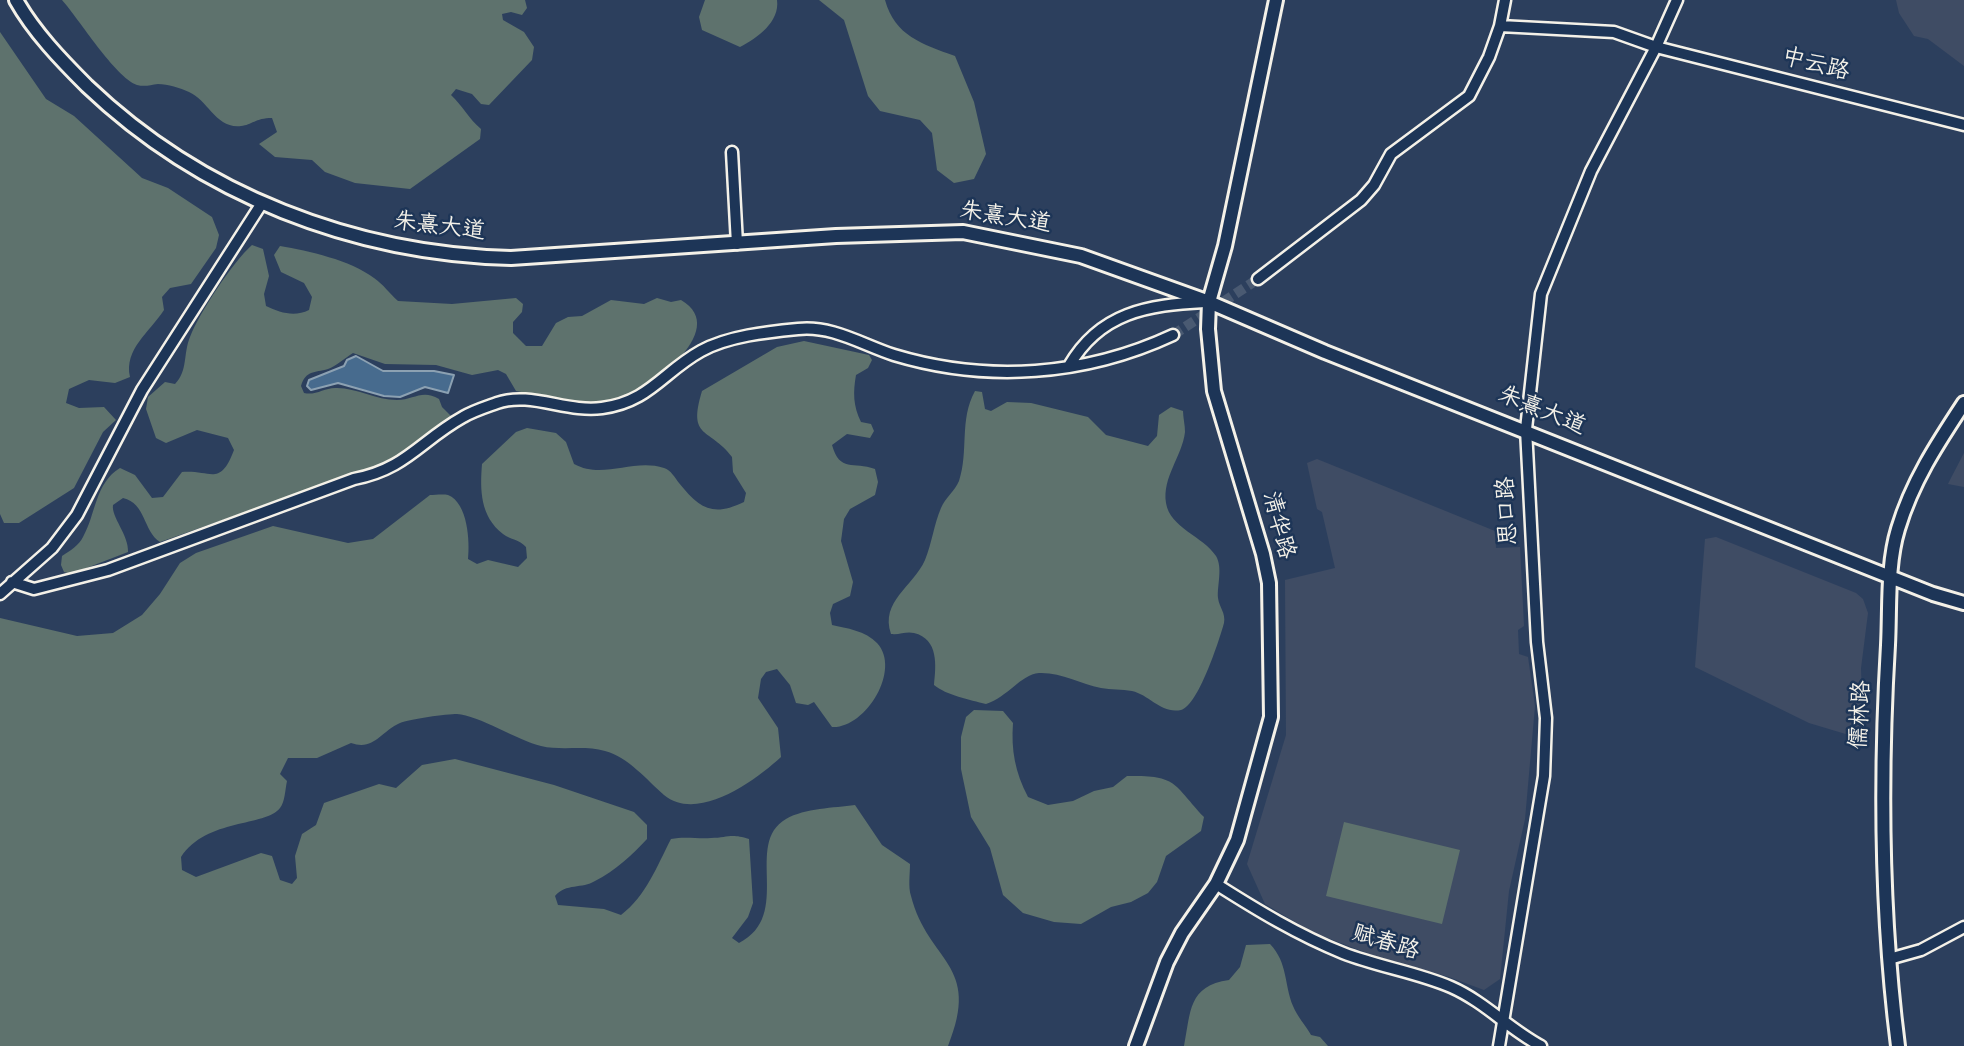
<!DOCTYPE html>
<html>
<head>
<meta charset="utf-8">
<style>
	body { margin:0 }
	canvas { display:block; background:#2c3f5d }
</style>
</head>
<body>
<canvas width="1964" height="1046"></canvas>
<script>
const ctx = document.querySelector('canvas').getContext('2d');
ctx.lineJoin = 'round';
function fillPath(path, color) { ctx.fillStyle = color; ctx.fill(path, 'evenodd'); }
function trace(path, color, width, dash) { ctx.strokeStyle = color; ctx.lineWidth = width; ctx.lineCap = dash ? 'butt' : 'round'; ctx.setLineDash(dash || []); ctx.stroke(path); }
function write(font, color, halo, rows, align = 'center') {
  ctx.font = font + ' "Gochi Hand","LXGW WenKai TC",sans-serif'; ctx.lineWidth = 5; ctx.setLineDash([]); ctx.textBaseline = 'middle'; ctx.strokeStyle = halo; ctx.fillStyle = color; for (const [text, x, y, turn = 0] of rows) {
    ctx.save(); ctx.translate(x, y); ctx.rotate((+turn || 0) * Math.PI / 180); ctx.textAlign = isNaN(turn) ? turn : align; if (halo) ctx.strokeText(text, 0, 0); ctx.fillText(text, 0, 0); ctx.restore();
  }
}
fillPath(new Path2D(`
	M1896,0H1964V66L1928,39L1914,36L1899,13Z
	M1964,453V487L1948,484L1952,476Z
	M1317,459L1495,531L1496,548L1520,547L1524,626L1518,630L1519,654L1528,657L1535,706L1525,819L1509,891L1500,979L1484,990L1449,977L1375,956L1312,932L1265,904L1247,864L1286,735L1285,580L1335,568L1322,512L1317,509L1307,463Z
	M1716,537L1856,593L1863,599L1868,613L1861,668L1863,733L1849,735L1809,723L1695,667L1705,539Z`), '#3f4c64');
fillPath(new Path2D(`
	M62,0H525L527,8L522,15L511,12L502,14L503,20L524,32L534,47L532,60L489,105L481,104L472,94L456,89L451,95C462,105 469,119 481,129L480,139L410,189L355,183L325,172L312,160L275,157L259,144L277,132L272,118C255,118 252,125 241,126C216,129 208,100 189,92C180,88 168,84 158,84C150,85 145,87 137,85C115,77 79,19 62,0Z
	M705,0H777C780,22 757,38 740,47L702,30L699,17Z
	M819,0H885C895,36 922,44 955,56L974,102L986,154L974,179L954,183L937,170L932,133L920,120L880,111L868,96L844,20Z
	M0,32L46,99L74,116L142,178L168,188L212,217L219,235L216,248L191,284L170,288L162,297L164,310C149,333 124,349 130,377L115,383L89,380L69,389L66,403L79,408L104,407L116,420L103,432L74,488L19,523H4L0,514Z
	M252,245L263,249L269,276L264,294L266,306C280,313 295,317 309,310L312,297L304,283L281,272L274,255L280,246C309,251 350,260 374,278C383,284 390,294 398,301L452,304L516,298L523,304L522,312L513,322V333L526,346H542L556,323L568,317L582,316L611,300L644,304L657,298L671,302L681,300C733,330 645,394 613,401C582,407 547,396 516,391L506,374L498,370L472,375L436,365L385,364L353,353C345,358 336,366 328,369C314,373 306,370 301,386L304,393C316,396 325,387 337,388C357,388 376,400 397,400C414,400 422,389 439,399L442,407L453,418L390,461L160,542C143,531 146,503 123,498L113,505C111,517 129,535 128,552L71,574L64,572L61,565L62,556C70,551 79,545 83,537C96,514 95,483 120,468L135,475L152,498L163,497L182,472C212,470 220,487 234,450L228,438L197,430L166,443L156,438L146,409L148,397L165,382L175,384C188,371 183,354 190,337C200,312 232,263 252,245Z
	M804,341L869,355L872,360L868,368L856,375C853,392 853,406 861,422L871,424L874,431L870,438L847,434L832,445C840,473 853,461 875,469L878,482L875,495L850,509L844,519L841,541L853,582L850,596L833,604L830,613L832,625C846,628 866,631 877,643C902,670 865,729 832,727L814,702L808,705L796,703L790,685L777,669L766,672L761,679L758,698L778,728L781,757C756,780 698,823 664,795C647,780 628,757 605,751C585,745 562,751 541,746C519,741 478,715 457,714C447,714 409,719 400,723C380,732 374,751 351,743L317,758H288L280,774L287,781C285,790 285,802 280,808C265,827 207,818 181,857L182,870L196,877L261,853L272,856L280,880L292,884L297,878L295,856L302,834L316,825L324,803L379,784L396,788L422,765L455,759L554,785L634,812L647,825V839C632,855 615,871 595,881C582,889 566,883 555,896L558,905L604,909L621,915C646,896 657,866 671,839C685,836 697,839 711,838C728,838 730,833 749,839L753,903L748,917L732,938L739,943C794,915 743,844 786,819C805,808 834,808 855,805L882,845L910,864C910,874 908,887 911,896C928,963 982,963 948,1046H0V618L77,636L113,633L142,615L160,594L180,563L196,553L273,526L348,543L373,539L430,495C435,495 443,494 448,495C468,503 470,542 468,559L477,564L488,560L518,567L527,558L526,547C519,539 511,540 503,534C480,516 480,490 482,464L516,432L527,428L556,433L566,442L574,464C603,480 633,458 664,468C671,470 675,478 679,483C700,509 713,517 744,502L746,493L733,472L732,457C710,427 687,440 702,391L777,347Z
	M975,391L982,392L985,409L991,411L1007,402L1031,403L1088,417L1106,435L1148,446L1157,436L1159,415L1171,407L1183,411C1183,417 1185,425 1185,432C1182,457 1162,477 1166,503C1170,528 1203,536 1216,556C1223,568 1217,585 1218,598C1219,607 1226,613 1224,623C1219,641 1198,706 1181,710C1161,714 1150,695 1132,691C1122,689 1111,690 1101,688C1080,684 1061,672 1039,673C1020,675 1008,697 986,704C970,700 946,695 934,685C936,666 939,639 914,633C906,631 900,635 891,634C880,601 913,587 925,560C932,543 934,524 941,508C945,498 955,491 959,481C969,451 959,420 975,391Z
	M974,710L1003,711L1013,723C1011,750 1015,772 1028,797L1048,805L1073,801L1094,791L1113,787L1127,776C1178,775 1173,784 1204,817L1201,831L1166,856L1157,882L1148,893L1131,902L1111,907L1081,924L1054,922L1023,913L1003,895L990,848L971,817L961,769V737L966,717Z
	M1344,822L1460,850L1442,924L1326,896Z
	M1270,944C1288,963 1284,984 1293,1006C1297,1016 1306,1026 1311,1035L1320,1037L1328,1046H1184C1191,1011 1188,986 1229,980L1240,967L1246,945Z`), '#5e726d');
const water = new Path2D(`
	M356,356L383,371H434L454,375L448,393L425,387L400,397L384,396L338,383L311,390L307,386L309,380L344,366L347,360Z`);
fillPath(water, '#476b8e');
trace(water, '#8ca1b2', 2);
trace(new Path2D(`
	M1173,335L1258,279`), '#4a5a72', 10, [10, 5]);
const minor = new Path2D(`
	M1500,26L1505,0
	M732,152L737,244
	M1258,279L1361,200L1374,185L1391,154L1469,96L1489,57L1500,26L1614,32L1656,47L1964,125
	M1069,366C1100,312 1148,305 1205,302
	M12,582L34,589L108,570L354,479C406,469 420,441 463,417C473,411 486,407 497,403C530,391 567,413 602,408C649,402 663,372 701,351C728,336 767,332 798,329C832,325 863,345 894,355C987,383 1085,376 1173,335
	M0,594L52,548L77,515L142,390L262,203
	M1216,884C1257,910 1298,935 1343,953C1379,967 1416,972 1451,987C1485,1002 1509,1029 1541,1046
	M1889,959L1921,950L1964,927
	M1499,1046L1544,776L1546,718L1537,642L1526,429L1541,294L1591,171L1656,47L1677,0`);
const major = new Path2D(`
	M16,0C34,32 61,60 87,86C201,195 354,254 511,258L836,236L963,232L1081,256L1209,302L1325,352L1933,594L1964,603
	M1136,1046L1167,962L1182,933L1216,884L1237,840L1271,717L1269,583L1263,554L1214,391L1208,329L1209,302L1225,246L1276,0
	M1898,1046C1881,912 1880,779 1888,645C1890,607 1887,565 1898,529C1912,482 1937,444 1964,403`);
trace(minor, '#f4f1e8', 15);
trace(major, '#f4f1e8', 18);
trace(minor, '#1d3557', 10);
trace(major, '#1d3557', 12);
write('23px', '#f4f1e8', '#1d3557', [
	["中云路",1815,67,14],
	["朱熹大道",1005,220,9],
	["朱熹大道",439,229,7],
	["朱熹大道",1541,413,22],
	["思口路",1510,511,-93],
	["清华路",1276,526,75],
	["儒林路",1863,715,-87],
	["赋春路",1385,945,17]
]);
</script>
</body>
</html>
